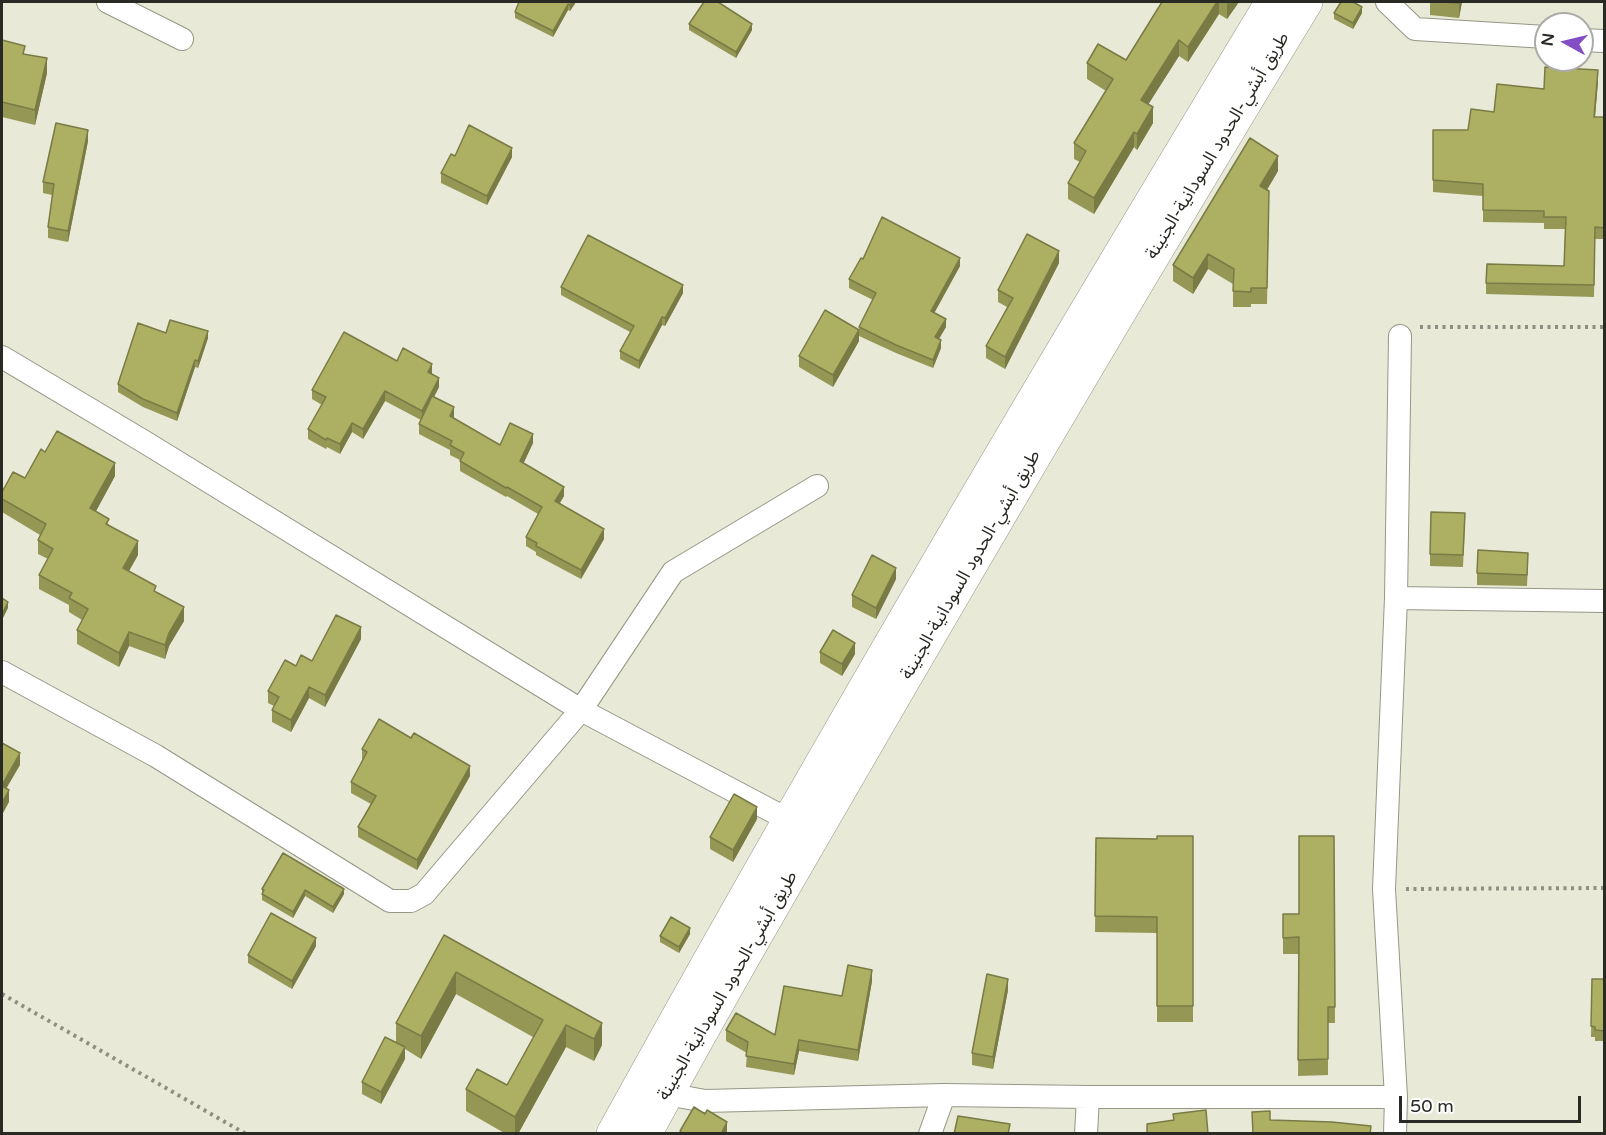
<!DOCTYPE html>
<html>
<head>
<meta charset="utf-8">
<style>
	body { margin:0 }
	#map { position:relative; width:1606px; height:1135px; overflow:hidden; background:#e8e9d7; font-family:"Varela Round",sans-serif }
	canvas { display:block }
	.frame { position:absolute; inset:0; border:3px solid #2a2a24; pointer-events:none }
	.north { position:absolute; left:1534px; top:12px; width:60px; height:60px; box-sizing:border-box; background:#fff; border:2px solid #aaaaa7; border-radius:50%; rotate:278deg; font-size:16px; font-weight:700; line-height:24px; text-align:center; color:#2a2a24 }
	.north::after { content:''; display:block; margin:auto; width:21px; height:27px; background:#834ec5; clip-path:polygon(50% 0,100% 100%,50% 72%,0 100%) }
	.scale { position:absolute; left:1399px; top:1096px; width:182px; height:27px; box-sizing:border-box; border:3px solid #2a2a24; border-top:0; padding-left:8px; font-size:18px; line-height:21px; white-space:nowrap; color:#2a2a24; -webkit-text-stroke:4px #fff; paint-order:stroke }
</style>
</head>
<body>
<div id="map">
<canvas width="1606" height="1135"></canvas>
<div class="frame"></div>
<div class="north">N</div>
<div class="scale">50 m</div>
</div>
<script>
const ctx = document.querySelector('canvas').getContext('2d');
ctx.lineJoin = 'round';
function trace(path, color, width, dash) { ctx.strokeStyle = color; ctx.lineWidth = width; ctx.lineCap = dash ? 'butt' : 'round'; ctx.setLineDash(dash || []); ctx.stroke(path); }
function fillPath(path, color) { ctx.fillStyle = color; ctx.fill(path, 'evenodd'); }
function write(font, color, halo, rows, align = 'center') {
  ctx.font = font + ' "Varela Round","Noto Sans Arabic",sans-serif'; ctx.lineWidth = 4.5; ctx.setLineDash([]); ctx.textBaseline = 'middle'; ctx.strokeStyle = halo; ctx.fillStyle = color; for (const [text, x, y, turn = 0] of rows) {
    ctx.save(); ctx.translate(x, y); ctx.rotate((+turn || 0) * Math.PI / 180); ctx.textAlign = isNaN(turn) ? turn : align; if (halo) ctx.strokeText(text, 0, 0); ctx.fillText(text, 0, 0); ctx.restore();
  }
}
const street = new Path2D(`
	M108,2L182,39
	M1387,2L1415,29L1546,37
	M1582,40L1604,41
	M2,357L143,441L581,710L802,827
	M1396,598L1604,601
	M2,672L156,756L390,901H411L424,894L581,710L673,572L817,486
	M656,1092L705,1101L944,1095
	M930,1134L944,1095L1088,1097
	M1086,1134L1088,1097H1396
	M1395,1134L1396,1097L1384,889L1396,598L1400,336`);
const highway = new Path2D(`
	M613,1134C824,751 1046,375 1272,2
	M645,1134C728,981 816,831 903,681C1035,454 1169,227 1306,2`);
trace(street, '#959786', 24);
trace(highway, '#959786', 34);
trace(new Path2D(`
	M1420,327H1604
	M1406,889L1604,888
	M2,994L246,1134`), '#8e8e82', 4, [3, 4.5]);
trace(street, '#fff', 22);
trace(highway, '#fff', 33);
fillPath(new Path2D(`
	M576,2L570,11L568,10L553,37L515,18V12Z
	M1162,2H1239L1227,19L1219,14L1188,62L1179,56L1148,104L1153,123L1137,150L1134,147L1094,214L1068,199V183L1080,162L1074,159V143L1106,91L1087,79V63L1126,60Z
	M1430,2H1462L1459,18L1430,15Z
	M1334,13H1362L1353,29L1334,19Z
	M689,24L752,30L736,58L689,30Z
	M2,40L25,54L47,73L35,125L2,117Z
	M1598,81L1595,117H1605V239H1595L1594,297L1486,294V283L1564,266L1565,229H1544V223L1483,222V196L1433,192V130H1468L1494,112L1544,89Z
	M88,141L68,242L48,238V227L52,195L43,193V182Z
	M512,157L487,205L441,183V173Z
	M1278,171L1267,190L1269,207L1267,304H1251V307H1233V284L1208,269L1193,294L1173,281V265Z
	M863,259L960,266L934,313L946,327L939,339L941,348L933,368L896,353L859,336V327L873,300L849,288V279Z
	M1059,263L1005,369L986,358V346L1007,307L998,302V290Z
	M561,287L683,293L665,326L662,325L639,369L620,359V351L630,332L561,295Z
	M166,333L208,338L198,368L195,367L177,421L143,407L118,392V384Z
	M859,341L833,387L799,367V356Z
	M397,361L432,373V374L439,387L434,397L454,416L453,418L500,445L533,443L523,463L564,496L560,503L604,539L581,579L536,555V552L526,546V537L538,514L507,496L506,497L460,471V460L450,455V450L419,434V424L421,420L385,401L363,439L352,432L340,454L327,447L326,449L308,439V429L322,405L312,399V390Z
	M45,452L115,476L96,511L138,555L128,572L156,592L184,621L169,646L165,659L129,646L119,667L77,644V630L82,620L69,612V605L39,589V575L48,559L38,554V540L40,535L2,512V492L25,478Z
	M1465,524L1463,567L1430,566V554Z
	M1528,565L1527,586L1477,585V573Z
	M896,579L876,619L852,607V595Z
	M361,639L325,707L309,698L291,732L272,722V710L274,706L268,703V691L296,666L312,661Z
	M820,652L855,654L842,676L820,663Z
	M362,749L470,776L417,870L358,837V827L371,804L351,793V782L363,760L362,759Z
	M757,819L733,862L710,849V837Z
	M1193,836V1022H1157V933L1095,932L1096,838L1157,839Z
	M1334,836L1335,1023H1328V1075L1298,1076L1299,954H1283V914H1299Z
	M283,853L344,894L333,913L305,896L293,918L262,900V889Z
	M690,934L679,953L660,942V936Z
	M444,935L602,1045L594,1061L566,1047L518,1134H506L466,1111V1089L507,1085L533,1037L456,994L421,1059L405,1049V1059L381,1104L362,1094V1082L396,1043V1023Z
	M316,946L292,989L248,963V955Z
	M1592,979H1605V1041H1595V1037H1591Z
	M872,981L858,1061L799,1051L794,1075L746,1067L747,1053L726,1041V1030L775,1035L842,996Z
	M1008,990L993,1069L972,1065V1053Z`), '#959755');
fillPath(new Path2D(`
	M572,2H576L570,11V5Z
	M1217,2H1219V14L1188,62V47Z
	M1229,2H1239L1227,19V4Z
	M1459,2H1462L1459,18Z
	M568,4V10L553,37V31Z
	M1362,7V13L1353,29V23Z
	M752,24V30L736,58V52Z
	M1179,40V56L1141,116V100Z
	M47,58V73L35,125V110Z
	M1598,70V81L1594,129V117Z
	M1153,107V123L1137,150V134Z
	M88,130V141L68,242V231Z
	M1134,132V147L1094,214V198Z
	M512,148V157L487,205V196Z
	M1278,156V171L1260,201V186Z
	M1059,251V263L1005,369V357Z
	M1208,254V269L1193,294V278Z
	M960,258V266L931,319V311Z
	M683,285V293L665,326V318Z
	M662,317V325L639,369V361Z
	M946,319V327L935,345V337Z
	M859,330V341L833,387V375Z
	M208,331V338L198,368V361Z
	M941,340V348L933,368V360Z
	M195,360V367L177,421V413Z
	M432,364V373L428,382V372Z
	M439,378V387L422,420V411Z
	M385,391V401L363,439V429Z
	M454,407V416L450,426V416Z
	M352,423V432L340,454V444Z
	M533,434V443L520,471V461Z
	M115,463V476L90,522V508Z
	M564,487V496L555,510V501Z
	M604,529V539L581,579V570Z
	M138,541V555L123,582V568Z
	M896,568V579L876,619V608Z
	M8,602V608L2,620V614Z
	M184,607V621L169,646L165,659V645L169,633Z
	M361,627V639L325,707V695Z
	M129,632V646L119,667V653Z
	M855,643V654L842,676V664Z
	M309,687V698L291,732V720Z
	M20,753V765L2,796V785Z
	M470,766V776L417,870V860Z
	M9,790V802L2,815V803Z
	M757,807V819L733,862V850Z
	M344,889V894L333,913V907Z
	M305,890V896L293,918V912Z
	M690,928V934L679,953V947Z
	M316,938V946L292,989V981Z
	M872,970V981L858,1061V1050Z
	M456,972V994L421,1059V1036Z
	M1008,979V990L993,1069V1057Z
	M602,1023V1045L594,1061V1039Z
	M566,1025V1047L518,1134H515V1117Z
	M799,1040V1051L794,1075V1064Z
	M405,1047V1059L381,1104V1092Z
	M727,1122V1134H721Z`), '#797b45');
const building = new Path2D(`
	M519,2H572L570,5L568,4L553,31L515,12Z
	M704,2H718L752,24L736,52L689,24Z
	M1162,2H1217L1188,47L1179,40L1141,100L1153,107L1137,134L1134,132L1094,198L1068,183L1086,151L1074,143L1113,79L1087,63L1098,44L1126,60Z
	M1341,2H1353L1362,7L1353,23L1334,13Z
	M1440,2H1459V3Z
	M2,40L25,46L23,54L47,58L35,110L2,102Z
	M1545,67L1598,70L1594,117H1605V228L1595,227L1594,285L1486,283L1487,264L1564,266L1566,217H1544V211L1483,210V184L1433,180V130H1468L1471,109L1494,112L1497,84L1544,89Z
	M56,123L88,130L68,231L48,227L54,184L43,182Z
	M469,125L512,148L487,196L441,173L451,154L455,156Z
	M1250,138L1278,156L1260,186L1269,191L1267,288H1251V292L1233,291L1234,269L1208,254L1193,278L1173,265Z
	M882,217L960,258L931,311L946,319L935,337L941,340L933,360L896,345L859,327L876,293L849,279L861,258L863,259Z
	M1027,234L1059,251L1005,357L986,346L1013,298L998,290Z
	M588,235L683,285L665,318L662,317L639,361L620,351L634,326L561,287Z
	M825,310L859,330L833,375L799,356Z
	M170,320L208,331L198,361L195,360L177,413L143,399L118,384L138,323L166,333Z
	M344,332L397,361L403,348L432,364L428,372L439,378L422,411L385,391L363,429L352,423L340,444L327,438L326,440L308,429L326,397L312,390Z
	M432,396L454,407L450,416L500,445L510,423L533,434L520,461L564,487L555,501L604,529L581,570L536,546L537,543L526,537L542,507L507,487L506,488L460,461L464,453L450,445L452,441L419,424Z
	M57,431L115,463L90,508L109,519L106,524L138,541L123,568L156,586L154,591L184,607L169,633L165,645L129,632L119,653L77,630L88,609L69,598L72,593L39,575L53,549L38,540L46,524L2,499V492L13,472L25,478L41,449L45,452Z
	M1431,512L1465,513L1463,555L1430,554Z
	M1478,550L1528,553L1527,575L1477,573Z
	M872,555L896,568L876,608L852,595Z
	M2,598L8,602L2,614Z
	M336,615L361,627L325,695L309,687L291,720L272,710L279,697L268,691L285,660L296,666L301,655L312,661Z
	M833,630L855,643L842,664L820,652Z
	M379,719L411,738L414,733L470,766L417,860L358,827L376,796L351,782L367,752L362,749Z
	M2,743L20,753L2,785Z
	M2,786L9,790L2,803Z
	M734,794L757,807L733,850L710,837Z
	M1157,836H1193V1006H1157V917L1095,916L1096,838L1157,839Z
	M1299,836H1334L1335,1007H1328V1059L1298,1060L1299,937L1283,938V914H1299Z
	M283,853L344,889L333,907L305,890L293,912L262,894L264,890L262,889Z
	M271,913L316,938L292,981L248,955Z
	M671,917L690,928L679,947L660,936Z
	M444,935L602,1023L594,1039L566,1025L515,1117L466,1089L477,1069L507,1085L543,1020L456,972L421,1036L396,1023Z
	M848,965L872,970L858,1050L799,1040L794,1064L746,1056L748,1042L726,1030L736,1013L775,1035L784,986L842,996Z
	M987,974L1008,979L993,1057L972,1053Z
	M1592,979H1605V1031L1595,1030V1027L1591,1026Z
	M385,1037L405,1047L381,1092L362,1082Z
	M694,1107L705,1114L707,1110L727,1122L721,1134H684L680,1131Z
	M1206,1110L1208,1134H1147V1124L1174,1120L1173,1114Z
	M1270,1111V1120L1332,1122L1371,1126L1370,1134H1253L1252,1112Z
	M958,1116L1010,1124L1008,1134H954Z`);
fillPath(building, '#adb063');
trace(building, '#797b45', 1.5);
write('18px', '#2a2a24', '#fff', [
	["طريق أبشي-الحدود السودانية-الجنينة",1218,146,-59],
	["طريق أبشي-الحدود السودانية-الجنينة",971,565,-60],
	["طريق أبشي-الحدود السودانية-الجنينة",728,986,-60]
]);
</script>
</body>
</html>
